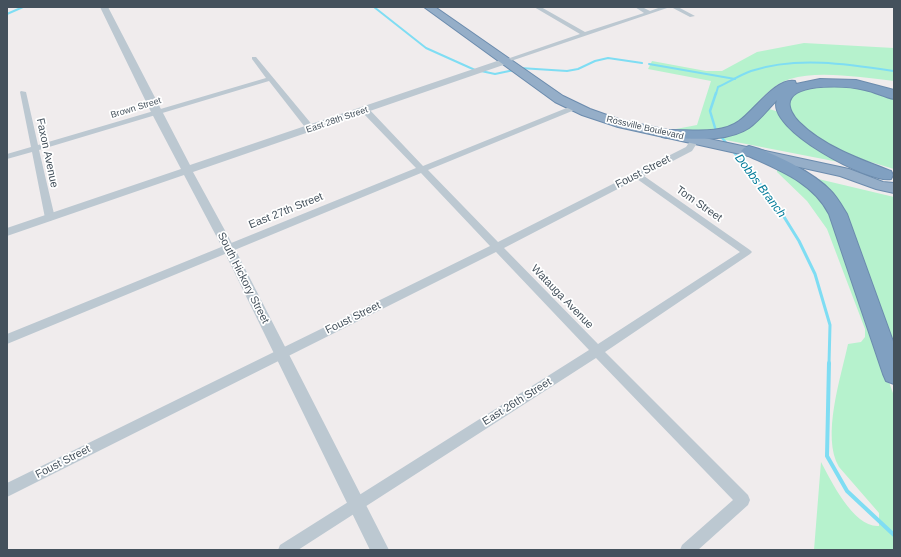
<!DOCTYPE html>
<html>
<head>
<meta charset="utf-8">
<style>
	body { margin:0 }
	#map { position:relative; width:901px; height:557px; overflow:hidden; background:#f0eced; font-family:Helvetica,sans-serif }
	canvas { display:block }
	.frame { position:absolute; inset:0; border:8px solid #44515c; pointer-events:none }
</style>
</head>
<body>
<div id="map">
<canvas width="901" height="557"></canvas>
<div class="frame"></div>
</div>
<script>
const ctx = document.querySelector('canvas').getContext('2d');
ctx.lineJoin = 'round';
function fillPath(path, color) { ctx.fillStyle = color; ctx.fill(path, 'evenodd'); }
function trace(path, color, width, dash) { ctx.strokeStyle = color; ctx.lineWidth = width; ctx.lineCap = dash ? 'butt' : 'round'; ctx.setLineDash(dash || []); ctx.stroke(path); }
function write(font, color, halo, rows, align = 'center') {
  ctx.font = font + ' Helvetica,sans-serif'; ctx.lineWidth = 3.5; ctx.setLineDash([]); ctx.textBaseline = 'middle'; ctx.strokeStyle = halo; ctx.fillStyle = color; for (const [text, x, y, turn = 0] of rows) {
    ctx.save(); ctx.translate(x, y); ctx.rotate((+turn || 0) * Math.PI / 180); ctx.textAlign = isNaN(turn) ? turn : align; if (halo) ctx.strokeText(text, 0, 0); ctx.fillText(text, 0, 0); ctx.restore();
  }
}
fillPath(new Path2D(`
	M804,43L894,48V81C863,78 820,70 790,79C777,83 769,91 760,100C754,107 748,114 741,120C723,135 697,132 676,129L697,125L711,81L648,69L652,61L706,71H722L757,52Z
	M818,85L854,86L894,98V169L847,155L826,145L794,121L787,100L794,92Z
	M766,108L779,112L854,165L705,136H722Z
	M782,169L823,197L894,396V550H814L821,462C831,481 854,528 879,526V513L839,467C821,437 841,377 848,344L861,342L865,337V329L827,229L807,201L777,172V170Z
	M810,177L894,197V356L843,212Z`), '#b6f2cd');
trace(new Path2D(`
	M374,7L426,48L475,70
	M7,14L23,7
	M649,64L735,79
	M520,68L567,71L578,69L595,61L608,58L642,63
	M481,71L495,74L514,70
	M716,94L718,87C729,82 740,75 751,71C796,56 848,64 894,71`), '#7fddf3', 2);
trace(new Path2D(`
	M716,93L710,111L716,131L729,146
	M732,150L772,198L781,213`), '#7fddf3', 2.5);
trace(new Path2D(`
	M781,212L799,241L815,274L830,325L829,364`), '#7fddf3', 3);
trace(new Path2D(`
	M829,363L827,456L847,491L894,535`), '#7fddf3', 4);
const trunk = new Path2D(`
	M424,7H435L563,96L590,109L621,120L849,169L883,182L894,183V193L876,189L840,176L618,127L582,115L555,102Z`);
const motorway = new Path2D(`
	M820,79L856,80L894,90V99C884,97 875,92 865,90C849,86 796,82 790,101C788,108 794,117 799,122C823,146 859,159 891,171L893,175L891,179C870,184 765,129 777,100C768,109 760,120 749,128C726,143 693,138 667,138L662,137L660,134L662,131L667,130C690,129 720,135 739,121C754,111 776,77 795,81L796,84Z
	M749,146C773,152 814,173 831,191C837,197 842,206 847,214L894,344V384L886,381L883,374L829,214C812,181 776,169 744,154L741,151L744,148Z`);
trace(trunk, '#6b8bad', 2);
trace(motorway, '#6b8bad', 2);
fillPath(new Path2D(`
	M534,7H541L585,32L644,13L635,7H642L650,11L661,7H670L508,62H504V60L580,34Z
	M671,7H678L695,16L690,17Z
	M252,57H256L314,127V131H308L269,81L39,150L55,218L50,221L45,218L32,152L7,159V154L31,147L20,92L21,91L26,92L38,145L266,78L252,59Z
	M574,105H577V109L428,170L498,242L686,147L692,138H698L699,140L692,151L644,176L750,250L752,252L750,254L605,352L748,495L750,500L748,505L698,550H680L682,545L733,500L596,358L298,550H278L280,545L589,350L496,252L7,497V483L490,246L421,173L7,344V334L416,168L362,112V108H368L423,166ZM637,179L740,252L598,344L504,248Z`), '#bcc8d1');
fillPath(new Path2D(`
	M100,7H108L190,165L503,59L506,58L510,61L509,63L193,172L234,247L389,550H370L222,247L184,175L7,236V228L181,169L151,112Z`), '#bcc8d1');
fillPath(trunk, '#95aec8');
fillPath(motorway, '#80a0c1');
write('9px', '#44515c', '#fff', [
	["Brown Street",136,108,-17],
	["East 28th Street",337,120,-19],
	["Rossville Boulevard",645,128,13]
]);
write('11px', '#44515c', '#fff', [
	["Faxon Avenue",47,153,78],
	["Foust Street",643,172,-27],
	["Tom Street",699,204,35],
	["East 27th Street",286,211,-22],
	["South Hickory Street",243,278,63],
	["Watauga Avenue",562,297,46],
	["Foust Street",353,318,-26],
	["East 26th Street",517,402,-32],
	["Foust Street",63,462,-27]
]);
write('italic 12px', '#037c9a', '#fff', [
	["Dobbs Branch",760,186,53]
]);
</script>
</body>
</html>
